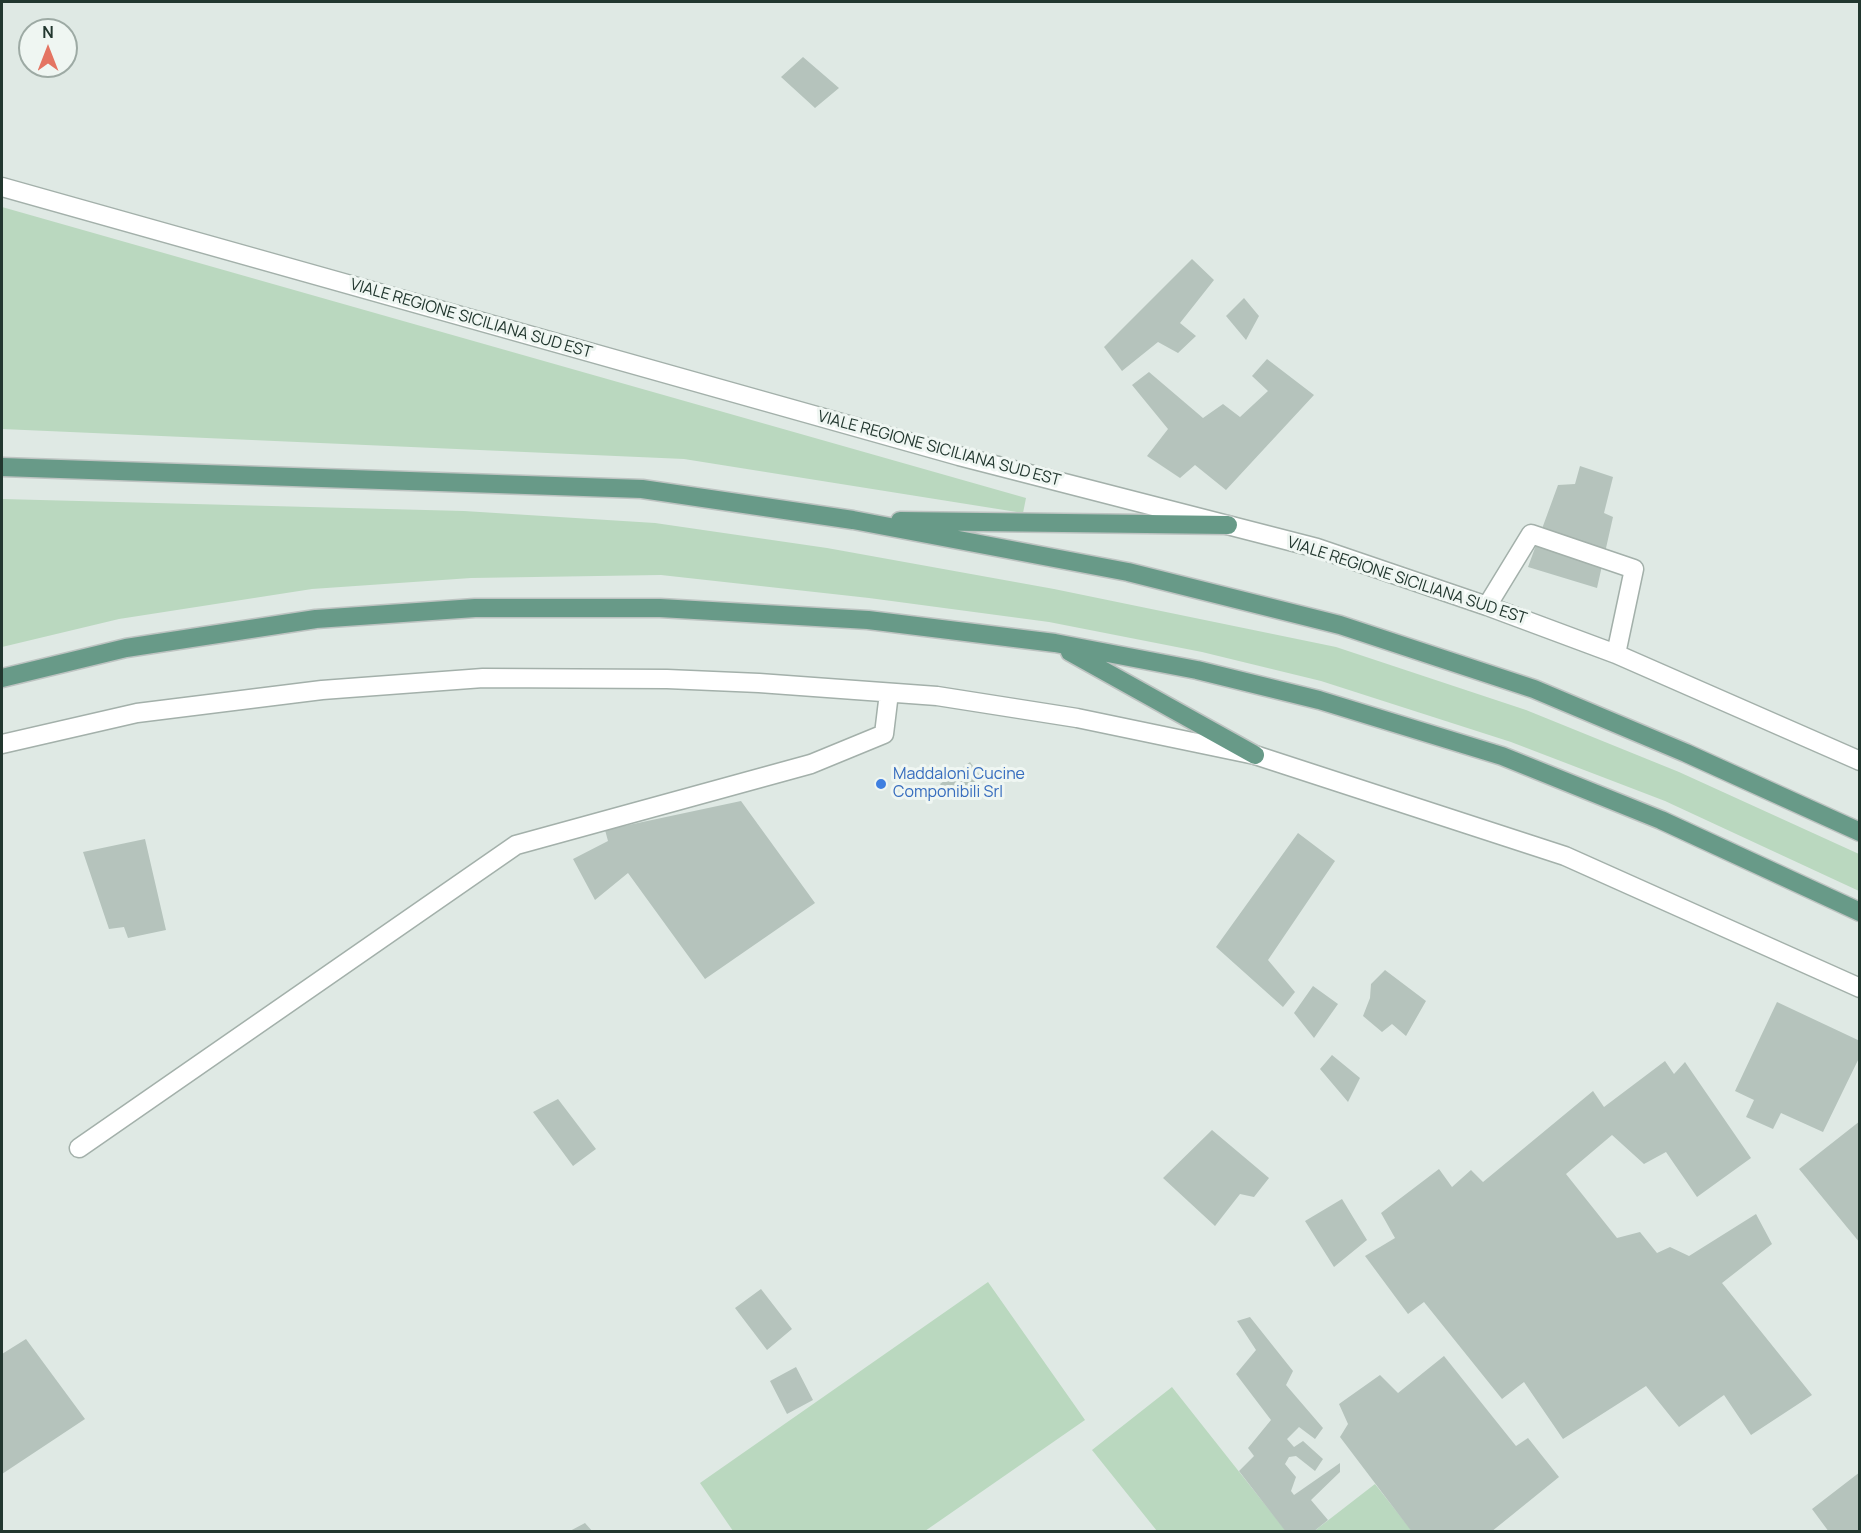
<!DOCTYPE html>
<html>
<head>
<meta charset="utf-8">
<style>
	body { margin:0 }
	#map { position:relative; width:1861px; height:1533px; overflow:hidden; background:#dfe9e4; font-family:Manrope,sans-serif }
	canvas { display:block }
	.frame { position:absolute; inset:0; border:3px solid #22372f; pointer-events:none }
	.north { position:absolute; left:18px; top:18px; width:60px; height:60px; box-sizing:border-box; background:#eff6f2; border:2px solid #9daaa4; border-radius:50%; rotate:0deg; font-size:16px; font-weight:700; line-height:24px; text-align:center; color:#22372f }
	.north::after { content:''; display:block; margin:auto; width:21px; height:27px; background:#e47462; clip-path:polygon(50% 0,100% 100%,50% 72%,0 100%) }
</style>
</head>
<body>
<div id="map">
<canvas width="1861" height="1533"></canvas>
<div class="frame"></div>
<div class="north">N</div>
</div>
<script>
const ctx = document.querySelector('canvas').getContext('2d');
ctx.lineJoin = 'round';
function fillPath(path, color) { ctx.fillStyle = color; ctx.fill(path, 'evenodd'); }
function trace(path, color, width, dash) { ctx.strokeStyle = color; ctx.lineWidth = width; ctx.lineCap = dash ? 'butt' : 'round'; ctx.setLineDash(dash || []); ctx.stroke(path); }
function write(font, color, halo, rows, align = 'center') {
  ctx.font = font + ' Manrope,sans-serif'; ctx.lineWidth = 6; ctx.setLineDash([]); ctx.textBaseline = 'middle'; ctx.strokeStyle = halo; ctx.fillStyle = color; for (const [text, x, y, turn = 0] of rows) {
    ctx.save(); ctx.translate(x, y); ctx.rotate((+turn || 0) * Math.PI / 180); ctx.textAlign = isNaN(turn) ? turn : align; if (halo) ctx.strokeText(text, 0, 0); ctx.fillText(text, 0, 0); ctx.restore();
  }
}
fillPath(new Path2D(`
	M2,207L1026,498L1023,513L684,459L2,429Z
	M2,499L464,511L655,523L827,548L1054,589L1336,647L1526,710L1679,772L1859,854V891L1665,801L1511,742L1321,681L1202,652L1049,622L869,598L661,575L471,578L312,589L119,619L2,647Z
	M988,1282L1085,1420L925,1531H733L700,1483Z
	M1172,1387L1286,1531H1157L1092,1450Z
	M1375,1484L1412,1531L1313,1532Z`), '#bad8bf');
fillPath(new Path2D(`
	M803,57L839,88L815,108L781,77Z
	M1192,259L1214,280L1180,323L1196,336L1178,353L1158,342L1122,371L1104,347Z
	M1244,298L1259,316L1246,340L1226,316Z
	M1267,359L1314,395L1226,490L1195,465L1180,478L1147,456L1168,429L1132,385L1149,372L1203,418L1223,404L1240,417L1268,391L1252,376Z
	M1580,466L1613,477L1604,513L1613,517L1597,588L1528,567L1558,485L1575,484Z
	M970,762L981,777L950,799L940,784Z
	M741,801L815,903L705,979L628,873L595,900L573,859L608,841L605,830Z
	M1298,833L1335,861L1268,960L1295,992L1283,1007L1216,947Z
	M145,839L166,930L128,938L124,927L109,929L83,852Z
	M1385,970L1426,1001L1406,1036L1392,1024L1382,1032L1363,1016L1370,998L1371,984Z
	M1313,986L1338,1004L1314,1038L1294,1013Z
	M1777,1002L1860,1041V1056L1823,1132L1781,1113L1773,1129L1746,1117L1754,1100L1735,1091Z
	M1332,1055L1360,1078L1348,1102L1320,1069Z
	M1665,1061L1674,1074L1685,1062L1751,1158L1697,1197L1666,1152L1644,1164L1612,1135L1566,1174L1617,1238L1640,1232L1657,1253L1670,1247L1689,1256L1756,1214L1772,1244L1722,1283L1812,1395L1751,1435L1724,1395L1679,1427L1646,1386L1563,1439L1524,1382L1502,1399L1424,1302L1408,1314L1365,1256L1395,1238L1381,1213L1439,1169L1452,1187L1471,1170L1483,1182L1593,1091L1604,1107Z
	M558,1099L596,1149L573,1166L533,1112Z
	M1860,1121V1243L1799,1169Z
	M1212,1130L1269,1178L1254,1197L1240,1194L1215,1226L1163,1178Z
	M1342,1199L1367,1240L1334,1267L1305,1221Z
	M761,1289L792,1329L767,1350L735,1308Z
	M1250,1317L1293,1371L1286,1385L1323,1428L1315,1439L1299,1427L1287,1439L1294,1447L1303,1441L1323,1459L1315,1471L1296,1456L1289,1457L1285,1464L1296,1477L1291,1491L1294,1495L1340,1463V1472L1311,1500L1328,1520L1313,1532H1286L1239,1471L1254,1456L1248,1448L1271,1420L1236,1374L1256,1350L1237,1321Z
	M26,1339L85,1419L2,1474V1354Z
	M1444,1356L1516,1446L1528,1438L1559,1477L1491,1532H1412L1340,1437L1348,1424L1339,1404L1380,1375L1398,1393Z
	M796,1367L813,1400L787,1414L770,1381Z
	M1860,1472V1532H1829L1812,1509Z
	M585,1523L593,1532H568Z`), '#b5c3bc');
const minor = new Path2D(`
	M2,187L959,456L1317,548L1487,606L1616,654L1860,761
	M1487,606L1531,534L1634,569L1616,654
	M2,744L137,713L322,690L483,678L667,679L759,683L937,696L1077,718L1255,755L1565,856L1860,988
	M79,1148L516,845L811,764L884,734L889,693`);
const major = new Path2D(`
	M2,467L642,489L853,520L1128,572L1340,625L1534,689L1686,753L1860,832
	M900,521L1228,525
	M1070,652L1255,755
	M2,678L126,648L316,619L475,608H660L868,620L1055,643L1197,670L1319,700L1502,756L1661,820L1860,912`);
trace(minor, '#a3b0aa', 21);
trace(major, '#bdc3c1', 21);
trace(minor, '#fff', 18);
trace(major, '#689a88', 18);
for (const [x, y, r, color] of [
	[881,784,6,"#3f7fe0"]
]) { const dot = new Path2D(); dot.arc(x, y, r, 0, 2 * Math.PI); ctx.fillStyle = color; ctx.fill(dot); trace(dot, '#eff6f2', 2); }
write('16px', '#22372f', '#eff6f2', [
	["VIALE REGIONE SICILIANA SUD EST",471,319,16],
	["VIALE REGIONE SICILIANA SUD EST",939,449,15],
	["VIALE REGIONE SICILIANA SUD EST",1407,581,18]
]);
write('16px', '#366cbe', '#eff6f2', [
	["Maddaloni Cucine",893,775],
	["Componibili Srl",893,793]
], 'left');
</script>
</body>
</html>
